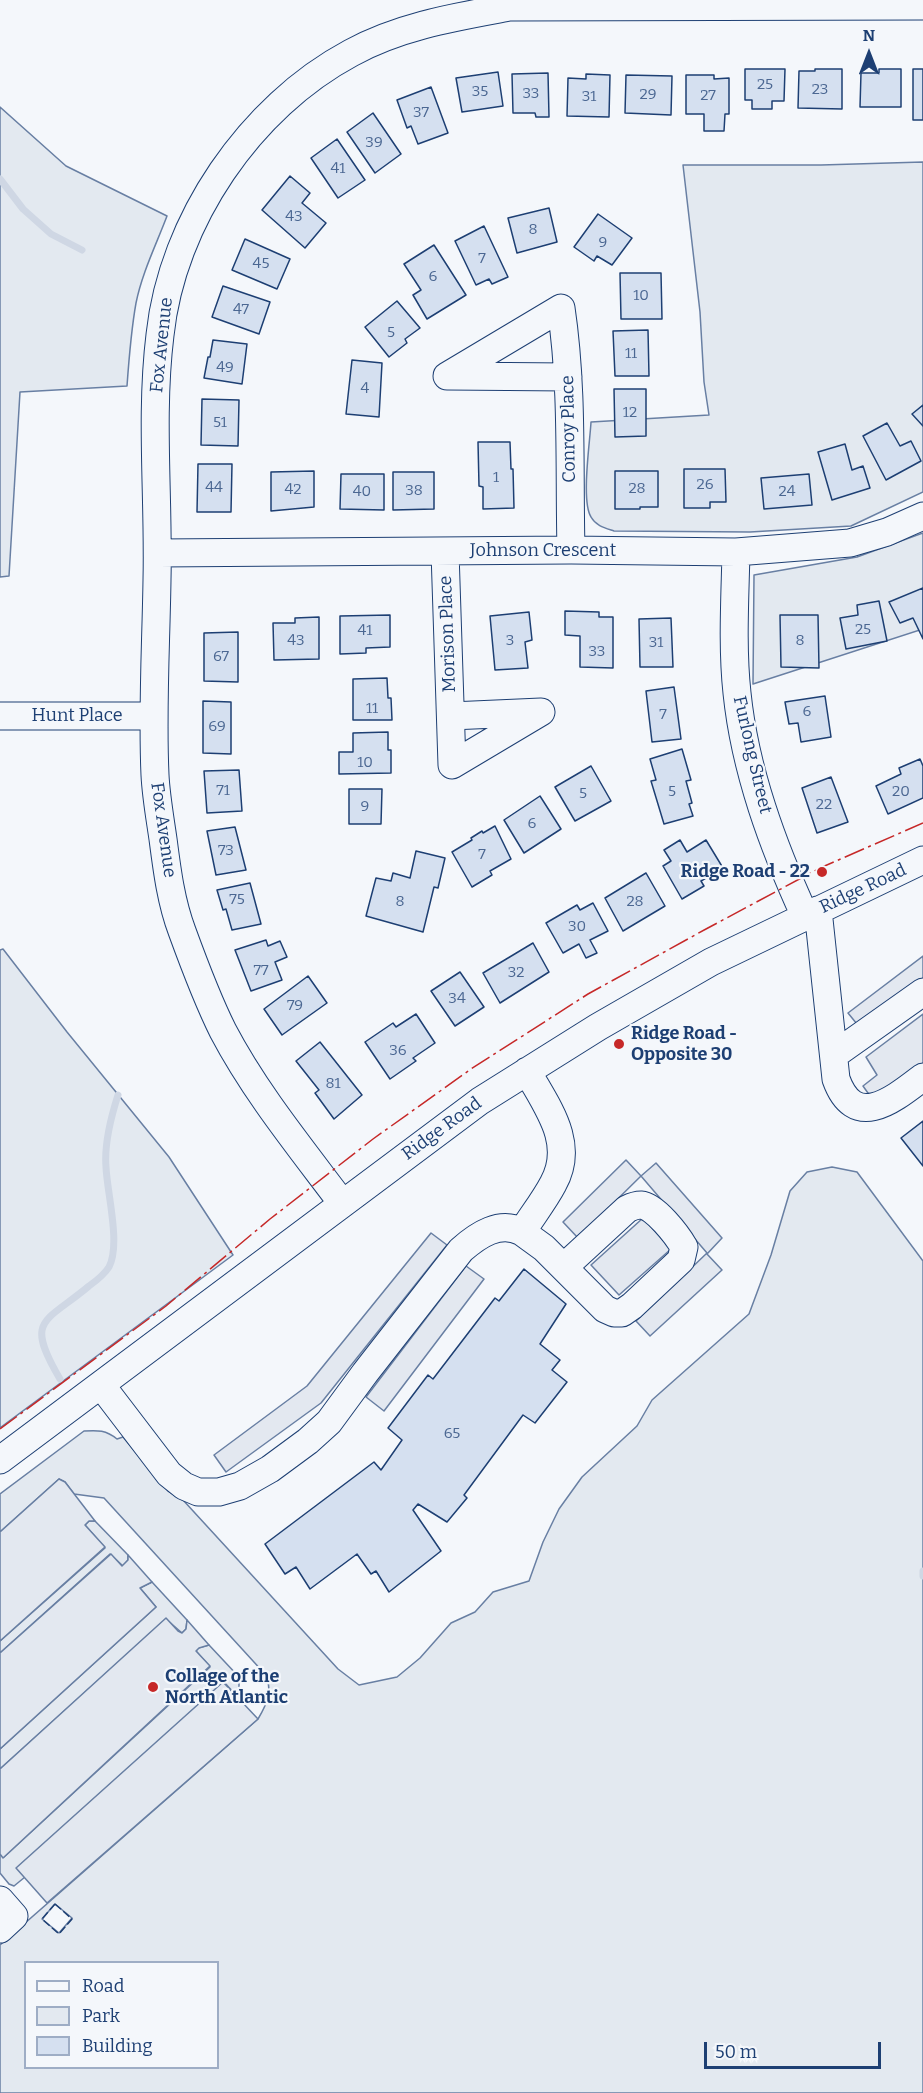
<!DOCTYPE html>
<html>
<head>
<meta charset="utf-8">
<style>
	body { margin:0 }
	#map { position:relative; width:923px; height:2093px; overflow:hidden; background:#f4f7fb; font-family:Bitter,serif }
	canvas { display:block }
	.legend { position:absolute; left:24px; top:1961px; width:195px; height:108px; box-sizing:border-box; background:#f4f7fb; border:2px solid #9eadc5; margin:0; padding:8px 10px; list-style:none; font-size:18px; color:#1d3f73 }
	.legend li { display:flex; align-items:center; gap:12px; height:30px }
	.legend b { width:30px; border:2px solid #9eadc5 }
	.north { position:absolute; left:839px; top:24px; width:60px; height:60px; -webkit-text-stroke:4px #f4f7fb; paint-order:stroke; rotate:0deg; font-size:16px; font-weight:700; line-height:24px; text-align:center; color:#1d3f73 }
	.north::after { content:''; display:block; margin:auto; width:21px; height:27px; background:#1d3f73; clip-path:polygon(50% 0,100% 100%,50% 72%,0 100%) }
	.scale { position:absolute; left:704px; top:2042px; width:177px; height:27px; box-sizing:border-box; border:3px solid #1d3f73; border-top:0; padding-left:8px; font-size:18px; line-height:21px; white-space:nowrap; color:#1d3f73; -webkit-text-stroke:4px #f4f7fb; paint-order:stroke }
</style>
</head>
<body>
<div id="map">
<canvas width="923" height="2093"></canvas>
<ul class="legend">
<li><b style="height:8px;background:#f4f7fb"></b>Road</li>
<li><b style="height:16px;background:#e3e9f0"></b>Park</li>
<li><b style="height:16px;background:#d5e0f0"></b>Building</li>
</ul>
<div class="north">N</div>
<div class="scale">50 m</div>
</div>
<script>
const ctx = document.querySelector('canvas').getContext('2d');
ctx.lineJoin = 'round';
function fillPath(path, color) { ctx.fillStyle = color; ctx.fill(path, 'evenodd'); }
function trace(path, color, width, dash) { ctx.strokeStyle = color; ctx.lineWidth = width; ctx.lineCap = dash ? 'butt' : 'round'; ctx.setLineDash(dash || []); ctx.stroke(path); }
function write(font, color, halo, rows, align = 'center') {
  ctx.font = font + ' Bitter,serif'; ctx.lineWidth = 4.5; ctx.setLineDash([]); ctx.textBaseline = 'middle'; ctx.strokeStyle = halo; ctx.fillStyle = color; for (const [text, x, y, turn = 0] of rows) {
    ctx.save(); ctx.translate(x, y); ctx.rotate((+turn || 0) * Math.PI / 180); ctx.textAlign = isNaN(turn) ? turn : align; if (halo) ctx.strokeText(text, 0, 0); ctx.fillText(text, 0, 0); ctx.restore();
  }
}
const green = new Path2D(`
	M0,107L66,166L167,216C156,245 142,273 136,303C131,331 129,358 127,386L20,392L9,576L0,577Z
	M923,162V492L851,526L750,532L614,531C605,528 596,526 591,517C581,501 590,442 591,422L709,415L704,382L700,312L683,165H821Z
	M923,533V629L753,684L754,575L857,557Z
	M3,949L67,1032L169,1157L233,1255L0,1428V950Z
	M832,1167L857,1172L923,1261V2093H0V1945L258,1719C267,1704 274,1689 264,1673L104,1498L74,1494L65,1482L59,1479L0,1532V1494L84,1431C98,1430 106,1430 117,1439L123,1437L168,1491L183,1500L338,1669L359,1685L397,1677L420,1658L451,1623L475,1612L493,1592L529,1581L543,1542L559,1509L582,1477L637,1426L652,1400L749,1314L771,1255L790,1191L807,1172ZM55,1904L72,1918L59,1933L42,1919ZM26,1962H218V2068H26Z
	M89,1521H95L128,1555V1560L123,1566L110,1554L0,1653V1641L105,1548L85,1525Z
	M152,1582L187,1620L186,1629L182,1633L166,1619L0,1769V1749L156,1607L140,1588Z
	M209,1645L239,1677V1690L235,1694L224,1682L17,1868L25,1877L14,1886L9,1884L0,1873V1854L4,1857L210,1667L196,1651L198,1648Z`);
fillPath(green, '#e3e9f0');
trace(green, '#687fa3', 1.5);
const parking = new Path2D(`
	M923,956V982L861,1029L848,1013Z
	M923,1014V1066L875,1103L863,1086L877,1075L866,1057Z
	M626,1160L641,1176L656,1163L722,1238L707,1254L722,1270L650,1336L636,1321L707,1253L641,1176L578,1238L563,1222Z
	M643,1218L671,1249L619,1295L591,1265Z
	M431,1233L447,1245L321,1403L226,1472L214,1455L307,1386Z
	M466,1266L484,1279L384,1411L366,1397Z
	M59,1479L65,1482L95,1521H89L85,1525L105,1547L0,1641V1532Z
	M111,1554L122,1566L128,1560V1555L152,1582L140,1588L156,1607L0,1749V1653Z
	M166,1618L178,1631L182,1633L186,1629L187,1620L209,1645L199,1648L196,1651L210,1666L3,1858L0,1854V1769Z
	M223,1682L258,1719L47,1903L16,1868Z`);
fillPath(parking, '#e3e8f0');
trace(parking, '#687fa3', 1.5);
trace(new Path2D(`
	M0,179L23,209L51,234L82,250
	M60,1379C24,1318 45,1323 89,1286C96,1281 104,1275 109,1267C121,1244 107,1193 106,1167C104,1143 111,1117 118,1095
	M923,1571V1576`), '#cfd7e4', 7);
const building = new Path2D(`
	M745,69H785L784,101H772V109H752V100H745Z
	M815,69H842V109L798,108L799,71H815Z
	M879,69H901V107H860L861,73H879Z
	M913,69H923V120H913Z
	M498,72L503,106L462,112L456,78Z
	M548,73L549,117H536L535,113H513L512,74Z
	M586,74L610,75L609,117L567,116L568,78L586,79Z
	M626,75L672,76L671,115L625,113Z
	M686,75H714V79L729,78V114H725L724,131H704V114H686Z
	M431,87L448,133L418,144L411,126L407,128L397,100Z
	M373,113L401,154L375,173L347,132Z
	M337,139L365,180L338,198L311,158Z
	M290,176L310,193L302,203L326,223L305,248L262,210Z
	M549,208L557,242L517,253L508,218Z
	M598,214L632,238L612,265L597,256L594,261L574,247Z
	M484,226L508,277L492,284L489,279L476,285L455,241Z
	M245,239L290,259L277,289L232,270Z
	M434,245L466,295L427,319L413,295L421,290L404,264Z
	M620,273H661L662,319H621Z
	M223,286L270,302L259,334L212,317Z
	M397,301L420,328L405,339L407,343L389,357L365,327Z
	M648,330L649,376H615L613,331Z
	M213,340L247,344L242,384L204,378L208,357H210Z
	M352,360L382,363L379,417L346,414Z
	M614,389H646V436L615,437Z
	M202,399L239,400L238,446L201,445Z
	M923,405V426L912,414Z
	M887,423L900,446L911,441L921,461L886,480L863,436Z
	M478,442H510L511,469H513L514,508L483,509V487L479,486Z
	M845,444L852,470L863,466L870,488L832,500L818,452Z
	M198,464H232L231,512H197Z
	M684,469H725L726,502H710V508H684Z
	M314,471V507L271,511V472Z
	M615,471H658V507H640V509H615Z
	M393,472H434V509L393,510Z
	M341,474H384V510L340,509Z
	M809,474L812,505L764,509L761,478Z
	M923,588V639L913,618L900,623L889,602Z
	M879,601L887,641L846,649L840,618L858,615L857,605Z
	M565,611L599,612V617H613V668L580,667V636L565,635Z
	M529,612L532,640L525,642L528,668L495,670L490,616Z
	M390,615V647L366,648V653L340,654V616Z
	M780,615H818L819,668L781,667Z
	M319,617V659L274,660L273,623H295V618Z
	M671,618L673,667H640L639,619Z
	M238,632V682L204,681V633Z
	M387,678L388,698H391L392,720H353V679Z
	M674,687L681,739L652,742L646,691Z
	M825,696L831,737L801,742L798,723L789,724L785,702Z
	M203,701L231,702V754L203,753Z
	M388,732V750H391V773L339,774V752H353V733Z
	M682,749L691,780L686,781L692,803L689,804L693,816L664,824L651,781L656,780L650,759Z
	M920,759L923,766V798L888,814L876,786L901,774L899,768Z
	M591,766L611,801L575,821L555,787Z
	M239,770L242,811L207,813L204,771Z
	M831,777L848,822L817,833L802,788Z
	M349,789H382L381,824H349Z
	M540,796L561,829L524,853L504,820Z
	M495,826L511,859L490,871L492,875L472,887L452,852L472,840L471,838L482,831L483,833Z
	M235,827L246,870L216,875L207,831Z
	M680,840L687,852L706,840L723,868L701,881L704,886L682,899L663,866L671,861L664,850Z
	M416,851L445,858L438,888L434,887L423,932L366,916L376,878L391,881L393,873L410,878Z
	M646,873L665,906L623,931L605,898Z
	M250,883L261,924L232,930L226,909L223,910L217,890Z
	M593,903L608,931L590,940L597,953L586,958L579,944L563,953L546,923L577,905L580,910Z
	M266,940L268,946L280,941L287,957L275,962L282,980L251,991L235,950Z
	M533,943L549,972L500,1003L483,973Z
	M460,972L484,1007L455,1026L431,991Z
	M308,976L327,1003L282,1035L264,1009Z
	M416,1014L435,1043L413,1058L416,1061L390,1079L365,1042L393,1023L396,1027Z
	M320,1042L362,1095L334,1119L315,1093L319,1090L296,1061Z
	M923,1121V1166L901,1138Z
	M524,1269L566,1304L540,1344L560,1360L552,1370L567,1382L535,1423L523,1415L464,1495L467,1498L447,1522L418,1504L413,1510L441,1551L389,1592L376,1571L371,1574L357,1554L310,1589L296,1567L285,1574L265,1544L374,1462L381,1470L402,1440L388,1428L428,1375L433,1379L495,1298L499,1301Z`);
fillPath(building, '#d5e0f0');
trace(building, '#1d3f73', 1.5);
const minor = new Path2D(`
	M568,377L447,376L561,308C573,388 569,470 571,550
	M445,552L452,765L541,712L451,716
	M736,552C735,598 732,647 737,693C745,771 773,846 805,916
	M158,553L571,550L736,552L850,543L887,532L923,516
	M0,716H154
	M818,910L836,1079C855,1132 894,1099 923,1077
	M834,1055L923,992
	M342,1203C300,1147 255,1092 223,1031C207,999 194,964 182,931C171,902 167,870 163,839C160,818 156,796 155,775C152,710 156,645 157,580C159,499 150,416 160,335C172,221 250,107 351,53C400,26 456,17 510,7L923,6
	M522,1232L544,1248L605,1309L614,1313H622L632,1306L681,1260L684,1247C677,1235 655,1206 641,1205C637,1205 631,1207 627,1209L564,1267
	M101,1385L169,1474L184,1486L198,1492H219L240,1486L270,1469L308,1441L329,1422L365,1373L461,1250C478,1235 500,1220 522,1232C532,1216 544,1201 553,1184C576,1143 547,1107 527,1071
	M0,1460L480,1101L598,1027L711,962L923,860
	M0,1900L14,1916L0,1929`);
trace(minor, '#1d3f73', 29);
trace(minor, '#f4f7fb', 27);
trace(new Path2D(`
	M55,1904L72,1919L59,1934L42,1919Z`), '#1d3f73', 1.5, [8, 3]);
trace(new Path2D(`
	M0,1429L166,1306L270,1219L373,1139L471,1069L588,994L706,929L820,868L923,823`), '#c62828', 1.5, [21, 4.5, 3, 4.5]);
for (const [x, y, r, color] of [
	[822,872,6,"#c62828"],
	[619,1044,6,"#c62828"],
	[153,1687,6,"#c62828"]
]) { const dot = new Path2D(); dot.arc(x, y, r, 0, 2 * Math.PI); ctx.fillStyle = color; ctx.fill(dot); trace(dot, '#f4f7fb', 2); }
write('15px', '#4b6792', null, [
	["25",765,85],
	["23",820,90],
	["35",480,92],
	["33",531,94],
	["29",648,95],
	["27",708,96],
	["31",589,97],
	["37",421,113],
	["39",374,143],
	["41",338,169],
	["43",294,217],
	["8",533,230],
	["9",603,243],
	["7",482,259],
	["45",261,264],
	["6",433,277],
	["10",641,296],
	["47",241,310],
	["5",391,333],
	["11",631,354],
	["49",225,368],
	["4",365,389],
	["12",630,413],
	["51",220,423],
	["1",496,478],
	["26",705,485],
	["44",214,488],
	["28",637,489],
	["42",293,490],
	["38",414,491],
	["40",362,492],
	["24",787,492],
	["25",863,630],
	["41",365,631],
	["43",296,641],
	["3",510,641],
	["8",800,641],
	["31",656,643],
	["33",597,652],
	["67",221,657],
	["11",372,709],
	["6",807,712],
	["7",663,715],
	["69",217,727],
	["10",365,763],
	["71",223,791],
	["5",672,792],
	["20",901,792],
	["5",583,794],
	["22",824,805],
	["9",365,807],
	["6",532,824],
	["73",226,851],
	["7",482,855],
	["75",237,900],
	["8",400,902],
	["28",635,902],
	["30",577,927],
	["77",261,971],
	["32",516,973],
	["34",457,999],
	["79",295,1006],
	["36",398,1051],
	["81",333,1084],
	["65",452,1434]
]);
write('18px', '#1d3f73', '#f4f7fb', [
	["Fox Avenue",162,345,-84],
	["Conroy Place",569,429,-91],
	["Johnson Crescent",543,551],
	["Morison Place",448,634,-92],
	["Hunt Place",77,716],
	["Furlong Street",752,755,77],
	["Fox Avenue",163,830,82],
	["Ridge Road",863,889,-25],
	["Ridge Road",442,1129,-36]
]);
write('bold 18px', '#1d3f73', '#f4f7fb', [
	["Ridge Road - 22",810,872,"right"],
	["Ridge Road -",631,1034],
	["Opposite 30",631,1055],
	["Collage of the",165,1677],
	["North Atlantic",165,1698]
], 'left');
</script>
</body>
</html>
